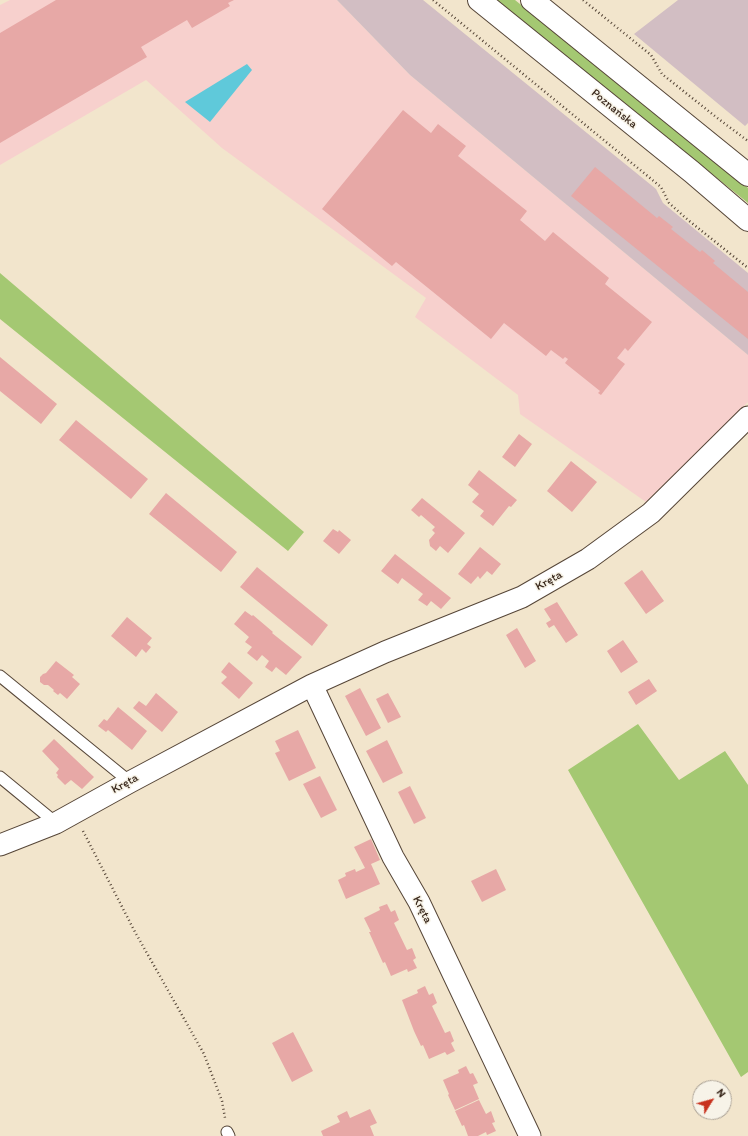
<!DOCTYPE html>
<html>
<head>
<meta charset="utf-8">
<style>
	body { margin:0 }
	#map { position:relative; width:748px; height:1136px; overflow:hidden; background:#f2e5cc; font-family:Itim,sans-serif }
	canvas { display:block }
	.north { position:absolute; left:692px; top:1080px; width:40px; height:40px; box-sizing:border-box; background:#f7f3e8; border:1px solid #aca397; border-radius:50%; rotate:53deg; font-size:11px; font-weight:700; line-height:16px; text-align:center; color:#3b2a1e }
	.north::after { content:''; display:block; margin:auto; width:14px; height:18px; background:#c8321e; clip-path:polygon(50% 0,100% 100%,50% 72%,0 100%) }
</style>
</head>
<body>
<div id="map">
<canvas width="748" height="1136"></canvas>
<div class="north">N</div>
</div>
<script>
const ctx = document.querySelector('canvas').getContext('2d');
ctx.lineJoin = 'round';
function fillPath(path, color) { ctx.fillStyle = color; ctx.fill(path, 'evenodd'); }
function trace(path, color, width, dash) { ctx.strokeStyle = color; ctx.lineWidth = width; ctx.lineCap = dash ? 'butt' : 'round'; ctx.setLineDash(dash || []); ctx.stroke(path); }
function write(font, color, halo, rows, align = 'center') {
  ctx.font = font + ' Itim,sans-serif'; ctx.lineWidth = 3; ctx.setLineDash([]); ctx.textBaseline = 'middle'; ctx.strokeStyle = halo; ctx.fillStyle = color; for (const [text, x, y, turn = 0] of rows) {
    ctx.save(); ctx.translate(x, y); ctx.rotate((+turn || 0) * Math.PI / 180); ctx.textAlign = isNaN(turn) ? turn : align; if (halo) ctx.strokeText(text, 0, 0); ctx.fillText(text, 0, 0); ctx.restore();
  }
}
fillPath(new Path2D(`
	M10,0H337L410,75L748,355V402L646,502L520,414L518,395L415,317L426,298L222,148L146,80L0,165V5Z`), '#f7d0cd');
fillPath(new Path2D(`
	M337,0H423L656,189L663,203L748,273V355L410,75Z
	M678,0H748V123L745,126L634,34Z`), '#d2bec3');
fillPath(new Path2D(`
	M496,0H515L748,188V203Z
	M0,273L304,532L288,551L0,319Z
	M638,724L679,780L725,751L748,785V1072L741,1077L568,770Z`), '#a4c872');
fillPath(new Path2D(`
	M247,64L252,70L210,122L185,102Z`), '#5fc9da');
fillPath(new Path2D(`
	M56,0H234L228,3L230,6L192,28L187,20L141,47L147,57L0,143V33Z
	M403,110L431,133L438,124L466,146L458,156L527,211L520,220L545,241L553,232L609,278L605,284L652,322L628,351L625,348L617,358L625,364L601,395L598,393L600,391L565,363L568,359L565,357L563,359L551,350L546,356L504,323L491,339L396,262L392,266L322,209Z
	M595,167L657,218L659,216L673,227L671,229L700,252L702,250L715,261L713,263L748,292V339L571,196Z
	M0,357L57,404L41,424L0,391Z
	M76,420L148,479L131,499L59,440Z
	M519,434L532,444L515,467L502,457Z
	M571,461L597,482L572,512L547,491Z
	M479,470L517,500L511,507L509,506L493,526L480,516L484,511L472,502L479,494L468,485Z
	M166,493L237,552L221,572L149,514Z
	M422,498L465,533L448,553L440,546L436,551L430,546L429,540L435,533L432,530L435,527L421,515L419,517L411,510Z
	M333,529L338,532L339,530L351,540L339,554L323,541Z
	M480,547L501,564L492,575L487,571L480,579L478,576L471,584L458,574Z
	M395,554L451,598L441,609L431,601L427,606L418,600L423,594L402,578L398,584L381,571Z
	M257,567L328,625L312,646L240,587Z
	M642,570L664,601L646,614L624,583Z
	M557,602L578,635L566,643L554,625L549,628L546,623L551,620L544,609Z
	M245,611L252,616L253,615L273,632L272,633L302,657L286,675L276,667L272,672L265,667L269,661L262,655L257,661L247,653L252,647L245,642L249,637L234,624Z
	M127,617L152,638L147,644L151,647L146,653L142,649L136,657L111,636Z
	M517,628L536,661L525,668L506,635Z
	M623,640L638,662L621,673L607,651Z
	M56,661L74,675L72,677L80,684L67,699L60,693L58,695L53,691L54,690L48,685H44L40,682V677L43,674L46,673Z
	M229,662L253,683L239,699L221,683L227,677L221,672Z
	M649,679L657,691L636,705L628,692Z
	M360,688L381,728L366,736L345,696Z
	M156,693L178,712L162,732L133,708L139,701L146,706Z
	M388,693L401,717L388,723L376,699Z
	M118,707L147,731L132,750L108,730L106,732L98,726L104,719L107,721Z
	M298,730L316,768L289,781L275,753L280,751L275,741Z
	M54,739L94,777L82,789L71,780L65,785L57,777L58,775L56,773L59,769L42,751Z
	M387,740L403,773L383,783L366,751Z
	M320,776L337,810L321,818L303,784Z
	M410,786L426,818L414,824L398,792Z
	M371,839L380,860L371,864L380,884L346,899L338,880L346,876L345,873L355,869L356,872L365,868L354,847Z
	M496,869L506,890L482,902L471,881Z
	M387,904L391,912L395,910L399,920L394,923L407,950L412,948L416,958L413,960L417,968L408,972L407,969L391,976L385,962L383,963L369,932H371L364,918L380,910L379,907Z
	M425,986L429,995L433,993L437,1003L432,1006L445,1033L450,1031L454,1041L451,1043L455,1051L447,1055L445,1052L429,1059L423,1045L421,1046L414,1031L402,1000L418,993L417,990Z
	M293,1032L313,1071L292,1082L272,1043Z
	M466,1066L470,1074L473,1073L478,1083L473,1085L479,1099L455,1110L448,1095L449,1094L443,1080L459,1073L458,1070Z
	M479,1100L486,1114L491,1111L495,1122L492,1123L496,1131L487,1135L486,1132L478,1136H468L464,1125L462,1126L455,1111Z
	M370,1109L377,1123L370,1126L374,1136H323L321,1131L340,1122L337,1116L347,1111L350,1118Z`), '#e7a8a6');
const lane = new Path2D(`
	M0,676L130,782
	M0,777L56,823
	M227,1132L229,1136`);
const street = new Path2D(`
	M312,685L393,857L419,902L530,1136
	M0,845L56,823L130,782L312,685L385,652L522,597L588,559L651,513L748,417`);
const primary = new Path2D(`
	M479,0L692,172L748,220
	M532,0L748,175`);
trace(lane, '#564638', 13);
trace(street, '#564638', 23);
trace(primary, '#564638', 24);
trace(new Path2D(`
	M433,0L661,187L669,203L688,220L748,268
	M583,0L651,55L662,74L716,117L748,141
	M83,831L135,932L204,1054L222,1101L225,1118`), '#564638', 2.5, [1, 3]);
trace(lane, '#fff', 11);
trace(street, '#fff', 21);
trace(primary, '#fff', 22);
write('12px', '#3b2a1e', '#f7f3e8', [
	["Poznańska",614,109,39],
	["Kręta",549,581,-29],
	["Kręta",125,784,-29],
	["Kręta",422,910,63]
]);
</script>
</body>
</html>
